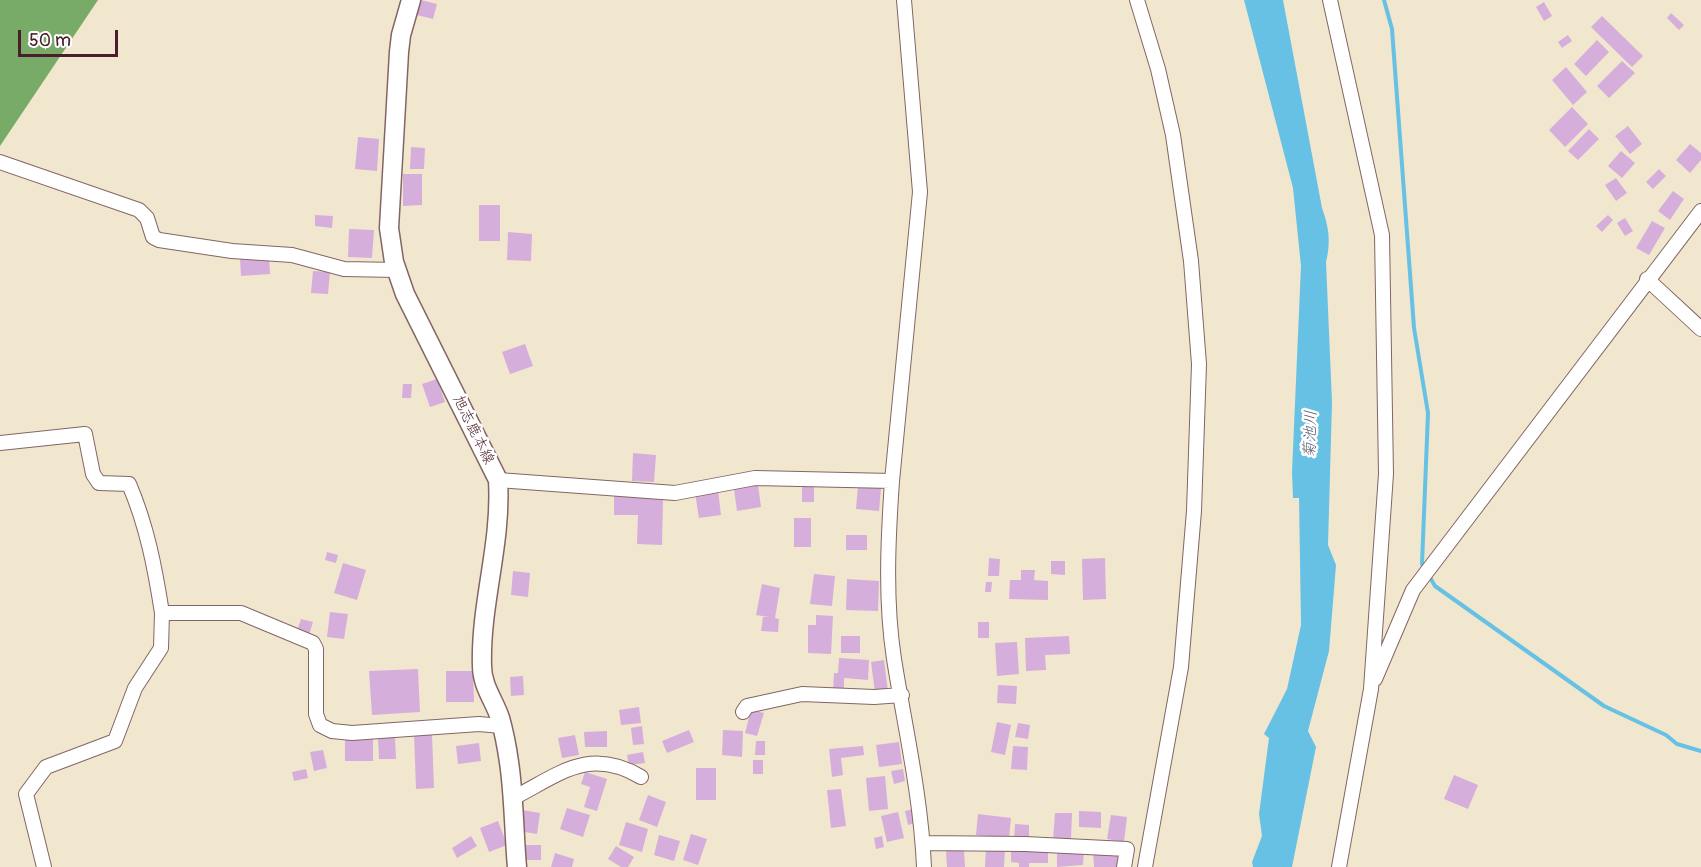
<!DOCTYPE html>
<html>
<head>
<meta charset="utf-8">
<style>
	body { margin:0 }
	#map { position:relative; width:1701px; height:867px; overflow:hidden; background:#f1e7ce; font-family:Pangolin,sans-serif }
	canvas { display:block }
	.scale { position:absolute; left:18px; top:30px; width:100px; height:27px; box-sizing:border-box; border:3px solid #4a1f2b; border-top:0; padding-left:8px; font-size:18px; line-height:21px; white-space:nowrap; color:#4a1f2b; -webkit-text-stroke:4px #fff; paint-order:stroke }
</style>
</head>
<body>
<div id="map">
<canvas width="1701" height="867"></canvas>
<div class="scale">50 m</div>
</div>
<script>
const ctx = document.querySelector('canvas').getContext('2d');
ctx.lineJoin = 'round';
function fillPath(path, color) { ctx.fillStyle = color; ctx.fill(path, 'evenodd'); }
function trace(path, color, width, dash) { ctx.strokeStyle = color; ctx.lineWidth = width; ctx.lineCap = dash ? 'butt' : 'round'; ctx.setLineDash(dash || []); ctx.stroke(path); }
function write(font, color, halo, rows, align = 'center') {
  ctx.font = font + ' Pangolin,"Klee One",sans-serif'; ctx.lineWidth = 5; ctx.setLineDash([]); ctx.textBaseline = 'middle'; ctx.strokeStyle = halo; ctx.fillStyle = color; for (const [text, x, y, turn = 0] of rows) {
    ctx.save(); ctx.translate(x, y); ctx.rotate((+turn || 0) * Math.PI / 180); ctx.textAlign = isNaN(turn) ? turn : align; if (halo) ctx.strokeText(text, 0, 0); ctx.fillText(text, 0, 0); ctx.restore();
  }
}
fillPath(new Path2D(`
	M0,0H98L0,146Z`), '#78ab67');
fillPath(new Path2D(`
	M1244,0H1283L1322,208C1329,227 1331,242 1326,262L1332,402L1328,545L1336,565L1329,651L1308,731L1316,747L1292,867H1253L1252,862L1262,836L1259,814L1269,738L1264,734L1287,689L1301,625L1299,498H1293L1292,472L1301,266L1293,188Z`), '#67c1e4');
trace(new Path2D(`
	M1384,0L1392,29L1414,328L1428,413L1422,564L1424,568
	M1428,574L1435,586L1604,706L1666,735L1677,744L1701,751`), '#67c1e4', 4);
fillPath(new Path2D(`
	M421,0L437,4L433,19L417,15Z
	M1544,2L1552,16L1544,21L1536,7Z
	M1671,13L1684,25L1679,30L1667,18Z
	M1602,16L1643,56L1632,67L1591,27Z
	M1568,35L1572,41L1562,48L1558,42Z
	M1597,40L1609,52L1586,76L1574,64Z
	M1622,61L1635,73L1609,98L1597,86Z
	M1566,67L1587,92L1573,105L1552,80Z
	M1572,107L1588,124L1565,147L1549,130Z
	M1628,126L1642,144L1630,154L1615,136Z
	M1589,129L1599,139L1578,160L1568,151Z
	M358,137L379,139L377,171L355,169Z
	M1690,144L1701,153V160L1690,173L1676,160Z
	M411,147L425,148L424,169H410Z
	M1621,151L1635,163L1622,178L1608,166Z
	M1659,169L1666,176L1653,189L1646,182Z
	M403,174H422V205L403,206Z
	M1616,178L1627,193L1616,201L1605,185Z
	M1673,191L1684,199L1670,220L1658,211Z
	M479,205H500V241H479Z
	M315,215L333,216L332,228L315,226Z
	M1608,215L1613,220L1602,232L1596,226Z
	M1625,218L1633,231L1625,236L1617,223Z
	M1652,221L1665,228L1649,255L1636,248Z
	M349,229L374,230L372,258L348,257Z
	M508,232L532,234L531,261L507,260Z
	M269,255L270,274L241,276L240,258Z
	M313,271L330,272L328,294L311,293Z
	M525,344L533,366L510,374L502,352Z
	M437,379L445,402L430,407L422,384Z
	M403,384H412L411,398H402Z
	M633,453L656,455L654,482L632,481Z
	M758,485L761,507L737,511L734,489Z
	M802,485H814V502H802Z
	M858,486L881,488L879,511L856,509Z
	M718,490L721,515L699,518L695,493Z
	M614,496L663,499L662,545L637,544L638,515H614Z
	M794,518H811V547H794Z
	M846,535H867V550H846Z
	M327,552L338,555L336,563L325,560Z
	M989,558L1000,559L999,576H988Z
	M1105,558L1106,599L1083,600L1082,559Z
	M1051,561H1065V575L1051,574Z
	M343,563L366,570L357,600L334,593Z
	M1021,570H1035L1034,580L1048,581V600L1009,599L1010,580H1021Z
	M513,571L530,573L528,597L511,595Z
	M814,574L835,576L832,606L810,604Z
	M847,579L879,581L878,611L846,610Z
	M986,582H992L991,592H985Z
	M762,584L780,588L775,618L779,619L778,632L761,631L763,617H769L756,615Z
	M330,612L348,614L344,639L327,637Z
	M816,615L833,616L831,654L808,653V625H816Z
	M301,619L313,622L309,635L297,631Z
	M978,622H989V638H978Z
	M841,636H860V653H841Z
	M1069,636L1070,654L1045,655L1046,670L1026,671L1025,638Z
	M1017,642L1019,674L997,676L995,643Z
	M839,658L869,660L868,680L844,678V692L833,691L834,673H838Z
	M884,660L888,692L875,693L871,662Z
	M418,669L420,712L372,715L369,671Z
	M446,671H473L474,702H446Z
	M523,676L524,695L511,696L510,677Z
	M998,685L1017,686L1016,704L997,703Z
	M639,707L641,723L621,725L619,710Z
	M751,710L764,713L757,736L745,733Z
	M997,722L1011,725L1005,755L991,752Z
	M1018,723L1030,725L1028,739L1015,737Z
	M642,726L644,744L633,745L631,728Z
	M689,730L694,742L667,753L662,741Z
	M723,730L743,731L742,757L722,755Z
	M607,731V747H585L584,732Z
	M414,734H432L434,788L416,789Z
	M575,735L579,755L562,758L558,738Z
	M345,737H373V761H345Z
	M378,737H395L396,759H379Z
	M756,741H765V755H755Z
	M899,742L902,764L879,767L876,745Z
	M479,743L481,761L458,764L456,746Z
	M863,746L864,755L841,758L843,775L832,777L829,749Z
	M1013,746L1028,747L1027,770L1011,769Z
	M323,750L327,768L314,771L310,752Z
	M643,752L645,763L629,765L627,755Z
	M753,760H763V774H753Z
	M696,768H716V800H696Z
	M306,769L308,778L294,781L292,772Z
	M903,769L905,781L894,784L891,771Z
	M585,772L607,779L597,811L584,807L590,787L581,784Z
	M1454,775L1478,785L1468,809L1444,799Z
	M885,776L888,809L869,811L866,778Z
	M841,789L846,826L831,828L827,790Z
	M648,795L666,802L657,827L639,820Z
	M567,808L590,815L583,837L560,829Z
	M913,809L915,823L908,825L905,811Z
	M522,810L540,813L537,834L519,831Z
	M1079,811L1101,812V828L1079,827Z
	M898,812L904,838L887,842L881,816Z
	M1055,813H1072L1071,840L1053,839Z
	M978,814L1011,818L1009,838L976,835Z
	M1111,815L1127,817L1124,842L1107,839Z
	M498,821L507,845L489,852L480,828Z
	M626,822L648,829L642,852L619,845Z
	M1015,824L1029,825V840L1014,839Z
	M691,834L707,839L698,865L683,860Z
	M659,835L680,841L674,861L654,855Z
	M471,836L477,846L457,858L452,848Z
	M882,836L884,847L876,849L874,838Z
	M521,845H541V860H521Z
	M616,846L634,857L628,867H621L608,859Z
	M986,848L1005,849L1004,867H985Z
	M1011,849H1048V863H1029V867H1019V863L1011,862Z
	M964,850L965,867H947L946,851Z
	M1057,850L1084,851L1083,865L1057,867Z
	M1123,851L1119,867H1094L1093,852Z
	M555,853L574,859L572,867H551Z`), '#d6aedb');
const minor = new Path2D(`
	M1137,0L1158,69L1173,135L1191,261L1199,364L1194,511L1181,667L1145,867
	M1330,0L1382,235L1386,474L1371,689L1339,867
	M0,162L139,210L147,218L153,237L159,240L232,251L292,255L344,269L397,270
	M1647,279L1701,329
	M0,443L85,434L93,474L99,483L129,484C147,526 155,568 162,613H241L313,643L316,649V714L320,725L332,731L352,733L479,724L501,726
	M498,480L675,493L755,478L892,481C888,540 885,600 894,659C905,728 921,796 924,867
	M892,481L920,192L904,0
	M1375,679L1413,590L1701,211
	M743,712L747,706L802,694L874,697L902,695
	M511,799C559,775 588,746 641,777
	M923,843L1025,844L1127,849L1124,867
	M44,867L26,794L46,767L115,741L135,688L161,648L162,613`);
const secondary = new Path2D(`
	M411,0L401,35L399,52L389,228L394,262L405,294L498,480C502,544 480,604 482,666C482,686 494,700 500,718C504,732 507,748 509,762C514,795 514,834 517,867`);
trace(minor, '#846564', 16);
trace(secondary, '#846564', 21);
trace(minor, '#fff', 14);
trace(secondary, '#fff', 18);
write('15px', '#4a1f2b', '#fff', [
	["旭志鹿本線",473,430,64]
]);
write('italic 16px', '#54586c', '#fff', [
	["菊池川",1311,434,-88]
]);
</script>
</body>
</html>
